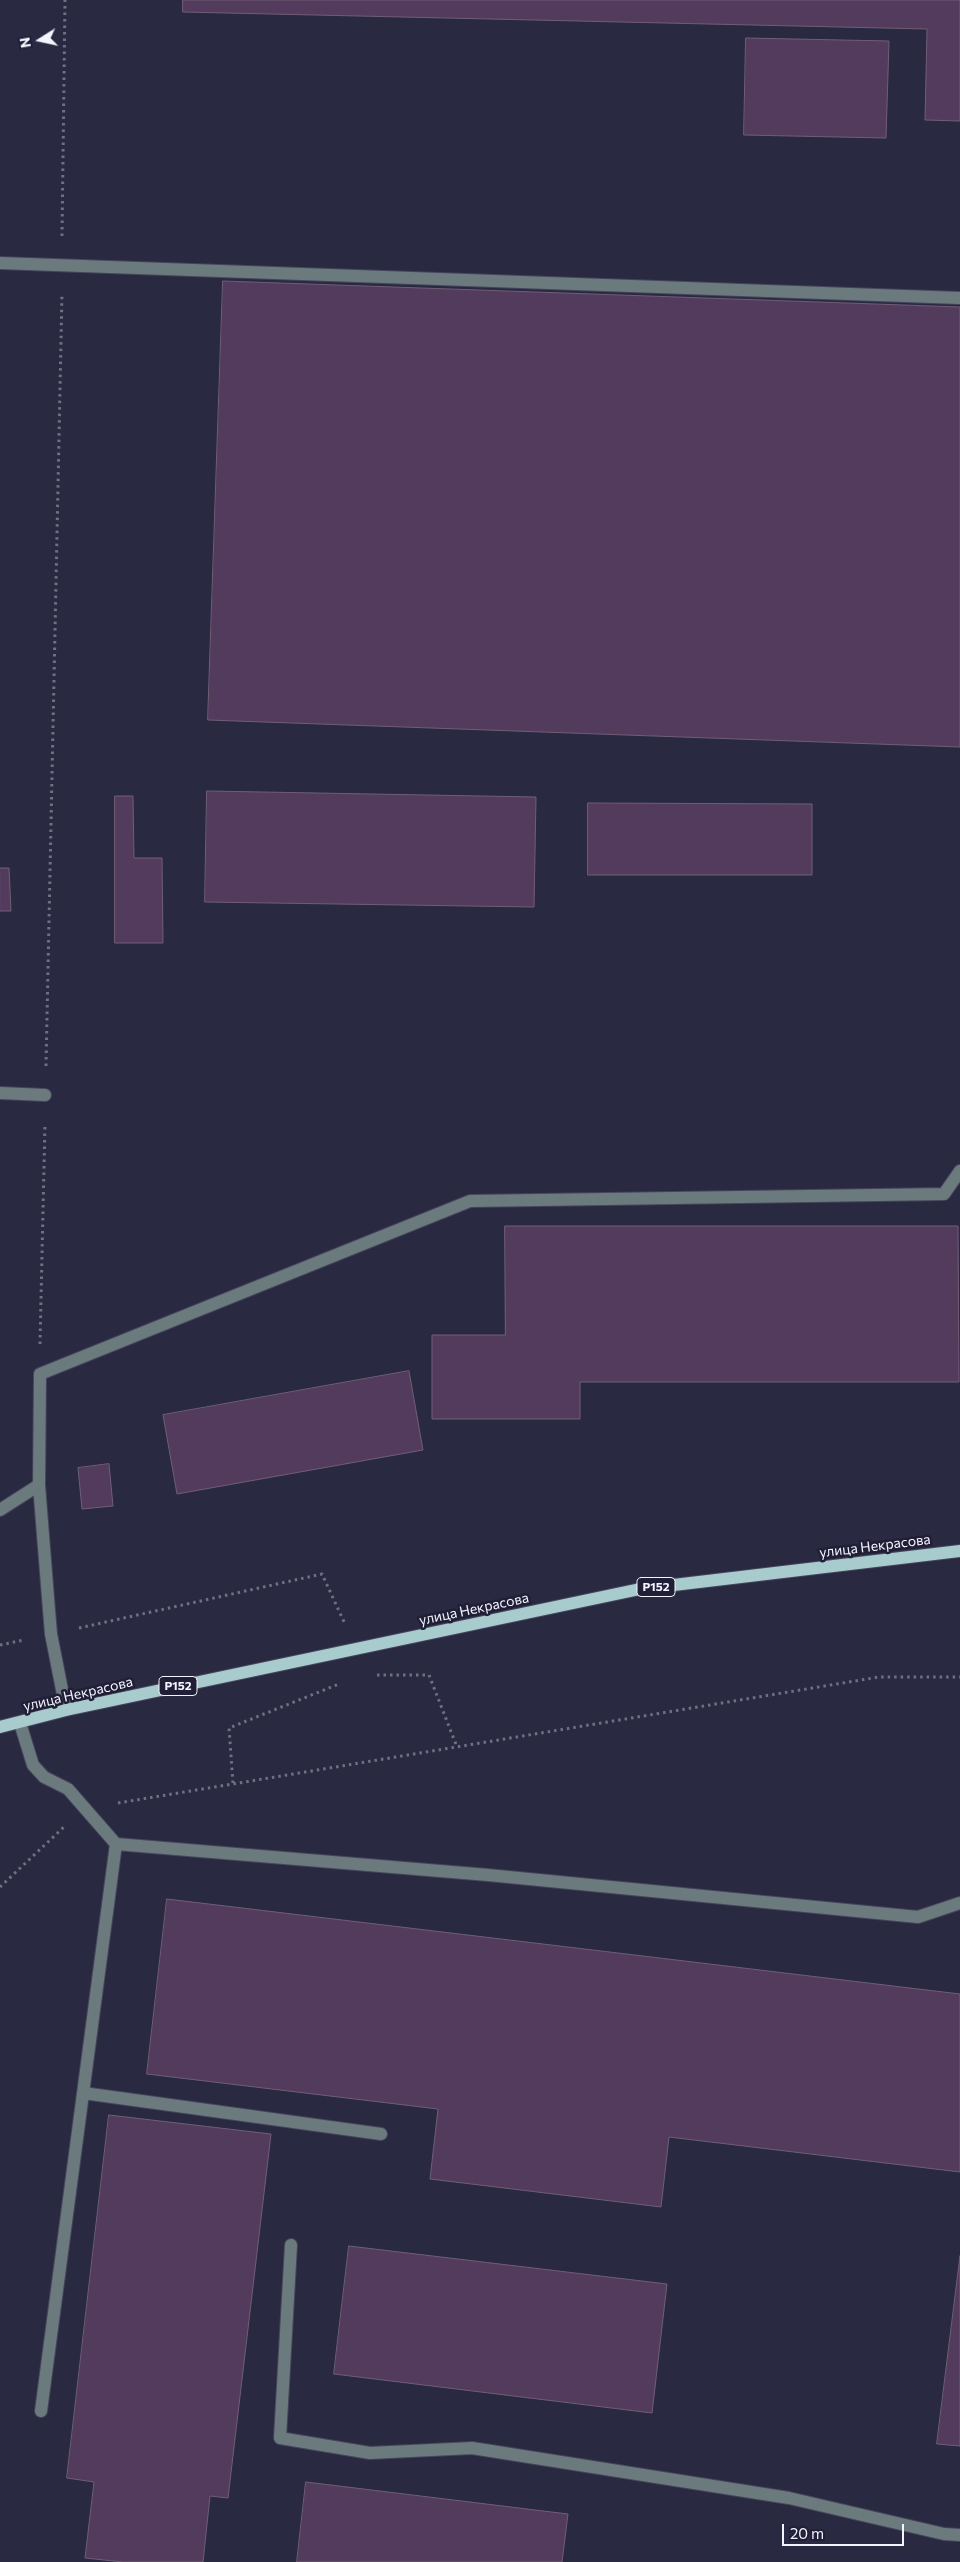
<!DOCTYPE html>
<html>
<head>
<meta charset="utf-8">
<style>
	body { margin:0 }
	#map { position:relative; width:960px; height:2562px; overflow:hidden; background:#2a2942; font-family:Commissioner,sans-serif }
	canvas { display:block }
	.north { position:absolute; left:15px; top:15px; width:50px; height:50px; -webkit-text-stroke:4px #211f37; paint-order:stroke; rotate:260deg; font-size:14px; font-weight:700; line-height:20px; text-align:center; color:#f4f4fe }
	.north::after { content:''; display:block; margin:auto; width:18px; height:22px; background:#f4f4fe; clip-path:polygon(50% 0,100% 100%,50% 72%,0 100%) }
	.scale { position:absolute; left:782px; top:2524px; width:122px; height:22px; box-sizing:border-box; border:2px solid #f4f4fe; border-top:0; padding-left:6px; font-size:15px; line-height:18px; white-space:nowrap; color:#f4f4fe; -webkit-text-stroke:4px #211f37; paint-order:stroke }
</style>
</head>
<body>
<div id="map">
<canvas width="960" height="2562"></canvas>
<div class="north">N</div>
<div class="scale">20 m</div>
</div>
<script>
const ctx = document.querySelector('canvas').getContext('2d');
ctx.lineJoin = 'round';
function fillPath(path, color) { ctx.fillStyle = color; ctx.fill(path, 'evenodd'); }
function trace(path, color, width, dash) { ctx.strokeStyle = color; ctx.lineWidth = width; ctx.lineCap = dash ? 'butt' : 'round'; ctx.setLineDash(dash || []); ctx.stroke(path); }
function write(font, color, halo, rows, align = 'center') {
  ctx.font = font + ' Commissioner,sans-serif'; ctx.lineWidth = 5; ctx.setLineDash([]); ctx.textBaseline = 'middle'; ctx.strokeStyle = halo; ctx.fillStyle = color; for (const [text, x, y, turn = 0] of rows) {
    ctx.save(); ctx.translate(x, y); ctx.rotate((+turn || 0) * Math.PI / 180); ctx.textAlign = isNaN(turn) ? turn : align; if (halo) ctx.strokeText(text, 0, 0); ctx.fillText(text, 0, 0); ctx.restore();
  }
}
const building = new Path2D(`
	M183,0H960V121L925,120L927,29L183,12Z
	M746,38L889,41L886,138L744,135Z
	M223,281L960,307V747L208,720Z
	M207,791L536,797L534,907L205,902Z
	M115,796H133L134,858H162L163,943H115Z
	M588,803L812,804V875H588Z
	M0,868H9L11,911H0Z
	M505,1226H958L959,1382H580V1419H432V1335H505Z
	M409,1371L423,1450L177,1494L163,1415Z
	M109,1464L113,1506L82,1509L78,1468Z
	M167,1899L960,1994V2172L669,2137L661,2207L430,2179L438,2109L147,2074Z
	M109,2115L271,2134L228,2498L210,2496L203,2562H123L85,2558L94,2482L67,2478Z
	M349,2246L667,2284L652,2413L334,2374Z
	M960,2256V2446L937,2444Z
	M306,2482L568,2514L562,2562H297Z`);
fillPath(building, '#533b5e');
trace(building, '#705e77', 1);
const minor = new Path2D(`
	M0,263L960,298
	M0,1093L45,1095
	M0,1510L39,1485
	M66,1710L51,1634L49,1610L39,1485L40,1374L470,1201L944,1194L960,1171
	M20,1723L33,1765L44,1777L68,1789L116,1844L488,1875L918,1917L960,1903
	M83,2093L381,2134
	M291,2245L280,2438L370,2453L472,2448L789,2498L944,2534L960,2535
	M41,2411L116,1844`);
const major = new Path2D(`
	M0,1727L66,1710L640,1589L960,1551`);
trace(minor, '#46455c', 14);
trace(major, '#46455c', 14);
trace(new Path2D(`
	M62,236L65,0
	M46,1066L62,293
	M40,1344L45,1123
	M79,1628L322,1574L345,1624
	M0,1645L24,1640
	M377,1675H429L457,1747
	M233,1783L229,1728L339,1684
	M118,1803L879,1677H960
	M0,1887L65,1826`), '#707083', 3, [2.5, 4]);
trace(minor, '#6b7b7d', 12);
trace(major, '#a8cbce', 12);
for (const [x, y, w] of [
	[656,1587,38],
	[178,1686,38]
]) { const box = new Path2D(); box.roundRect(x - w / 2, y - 9.5, w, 19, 4); ctx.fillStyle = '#211f37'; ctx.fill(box); trace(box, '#f4f4fe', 1); }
write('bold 12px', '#f4f4fe', null, [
	["Р152",656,1587],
	["Р152",178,1686]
]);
write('14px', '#f4f4fe', '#211f37', [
	["улица Некрасова",875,1546,-7],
	["улица Некрасова",474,1609,-12],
	["улица Некрасова",78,1694,-13]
]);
</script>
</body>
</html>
